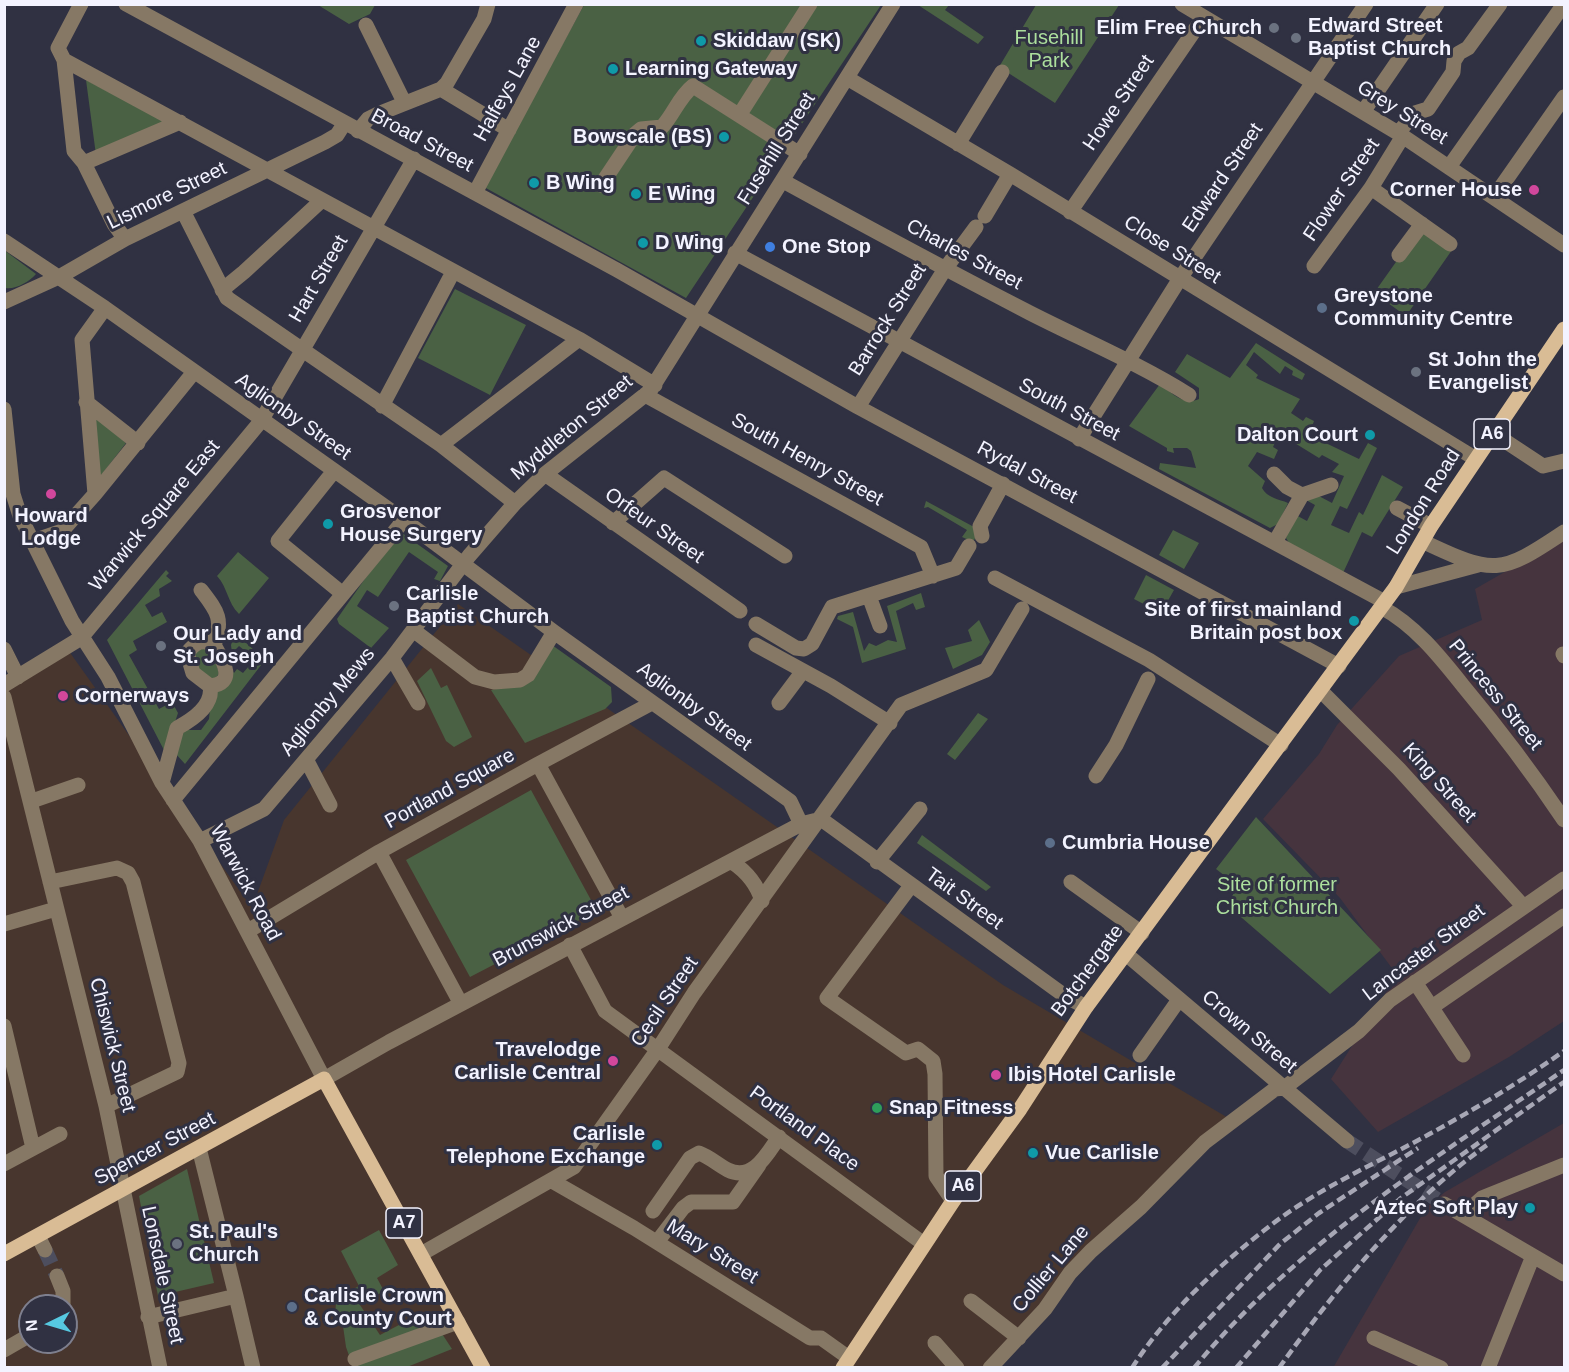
<!DOCTYPE html>
<html>
<head>
<meta charset="utf-8">
<style>
	body { margin:0 }
	#map { position:relative; width:1569px; height:1372px; overflow:hidden; background:#303142; font-family:Helvetica,sans-serif }
	canvas { display:block }
	.frame { position:absolute; inset:0; border:6px solid #f3f3ff; pointer-events:none }
	.north { position:absolute; left:18px; top:1294px; width:60px; height:60px; box-sizing:border-box; background:#303142; border:2px solid #7e7f8e; border-radius:50%; rotate:265deg; font-size:16px; font-weight:700; line-height:24px; text-align:center; color:#f3f3ff }
	.north::after { content:''; display:block; margin:auto; width:21px; height:27px; background:#56c9e1; clip-path:polygon(50% 0,100% 100%,50% 72%,0 100%) }
</style>
</head>
<body>
<div id="map">
<canvas width="1569" height="1372"></canvas>
<div class="frame"></div>
<div class="north">N</div>
</div>
<script>
const ctx = document.querySelector('canvas').getContext('2d');
ctx.lineJoin = 'round';
function fillPath(path, color) { ctx.fillStyle = color; ctx.fill(path, 'evenodd'); }
function trace(path, color, width, dash) { ctx.strokeStyle = color; ctx.lineWidth = width; ctx.lineCap = dash ? 'butt' : 'round'; ctx.setLineDash(dash || []); ctx.stroke(path); }
function write(font, color, halo, rows, align = 'center') {
  ctx.font = font + ' Helvetica,sans-serif'; ctx.lineWidth = 6; ctx.setLineDash([]); ctx.textBaseline = 'middle'; ctx.strokeStyle = halo; ctx.fillStyle = color; for (const [text, x, y, turn = 0] of rows) {
    ctx.save(); ctx.translate(x, y); ctx.rotate((+turn || 0) * Math.PI / 180); ctx.textAlign = isNaN(turn) ? turn : align; if (halo) ctx.strokeText(text, 0, 0); ctx.fillText(text, 0, 0); ctx.restore();
  }
}
fillPath(new Path2D(`
	M458,604L1003,985L1230,1119L983,1367H5L4,682L66,647L252,908L284,820ZM30,1306H66V1342H30Z`), '#48362e');
fillPath(new Path2D(`
	M1564,538V1021L1509,1057L1378,1132L1331,1079L1397,975L1340,898L1263,819L1319,754L1337,725L1399,656L1482,620L1475,589Z
	M1564,1123V1367L1333,1368L1426,1208L1445,1192Z`), '#46343e');
fillPath(new Path2D(`
	M318,5H375L370,14L349,24Z
	M584,5H881L686,298L484,187Z
	M918,5H949L945,10L984,37L978,44Z
	M1036,5H1119L1055,103L999,67Z
	M86,80L165,121L96,155Z
	M1420,228L1452,250L1406,316L1374,293Z
	M4,250L36,274C29,282 15,290 5,288Z
	M455,289L526,325L490,395L418,358Z
	M1256,343L1305,374L1302,380L1292,375L1293,371L1285,366L1280,374L1254,352L1246,365L1258,375L1256,378L1300,399L1291,413L1303,421L1306,417L1314,421L1309,435L1359,459L1368,443L1377,448L1347,509L1340,506L1331,525L1349,533L1359,512L1363,515L1382,475L1403,487L1372,537L1362,532L1343,573L1289,543L1286,538L1292,513L1307,521L1315,505L1306,500L1315,494L1332,503L1344,476L1332,472L1339,464L1322,455L1319,458L1293,442V438L1281,429L1273,447L1278,450L1274,459L1257,452L1248,466L1265,481L1262,488C1267,498 1279,499 1288,503L1278,524L1270,528L1159,469L1160,463L1196,468L1191,451L1187,448H1173L1174,453L1167,451V448L1129,426L1160,384C1172,393 1183,406 1199,399V388L1175,372L1187,354L1230,378Z
	M92,412L126,443L99,478Z
	M926,501L974,527L977,535L973,542L962,537L967,530L928,507L924,508Z
	M1173,530L1199,543L1184,569L1159,555Z
	M402,533L448,566L440,581L434,579L438,572L409,552L378,597L367,590L357,606L389,628L371,648L339,624L337,619L396,534Z
	M238,552L269,578L239,614C227,602 228,588 217,576Z
	M166,570L169,573L166,576L172,581L159,589L160,596L145,605L152,617L162,612L167,622L133,641L137,650L129,655L159,709L172,702L178,713L165,752L107,640Z
	M1146,575L1174,590L1161,613L1134,599Z
	M921,593L925,607L916,610L913,603L896,611L906,649L862,663L853,627L837,619L838,616L853,612L864,651L869,643L876,646L888,640L897,642L887,606Z
	M979,620L990,642L982,655L953,669L945,648L972,641L968,630Z
	M235,633L265,660L185,764L175,753L177,737L185,730H201L209,719L211,698L232,670L234,673L237,669L243,673L255,659L239,646L232,653L231,645Z
	M552,645L611,687L612,702L605,709L525,743L491,690L520,685Z
	M206,648L212,652L219,673L216,678L210,679L200,675L193,653L197,649Z
	M431,668L441,688L447,685L472,737L454,747L446,741L417,681Z
	M978,713L988,719L955,760L947,754Z
	M531,790L597,911L470,977L406,860Z
	M1256,817L1381,950L1330,994L1227,905L1238,886L1216,869Z
	M922,835L991,887L986,891L917,843Z
	M187,1169L214,1283L158,1296L139,1196Z
	M379,1230L398,1265L377,1278L384,1291L360,1305L380,1335L416,1316L421,1326L433,1320L452,1349L407,1367H353L346,1347L341,1312L335,1315L336,1303L345,1299L344,1294L359,1286L341,1251Z`), '#4a6144');
trace(new Path2D(`
	M1347,1141L1444,1204
	M45,1250L57,1276`), '#4d4e5e', 15, [15, 8]);
trace(new Path2D(`
	M81,4L58,48L64,60L74,151L84,163L114,224L125,239
	M126,4L617,270L858,407L1339,666
	M1182,4L1398,133L1564,245
	M366,25L404,102
	M64,60L579,339L655,385
	M847,78L1010,174L1476,459
	M441,89L509,130
	M1363,112L1437,4
	M740,114L810,4
	M358,131L368,119L378,114L441,89L447,83L484,19L488,4
	M1398,133L1415,113L1428,109L1453,72L1454,61L1459,53L1468,48L1500,4
	M958,144L1002,72
	M84,163L180,122
	M1449,167L1564,4
	M783,181C865,226 947,270 1030,313C1083,340 1138,363 1189,395
	M601,185L635,134L641,129L662,127C674,114 679,97 693,86L800,154
	M1371,188L1450,244
	M475,193L576,4
	M1494,197L1564,97
	M183,211L227,298L441,445L515,503
	M1070,212L1203,18
	M985,216L1010,174
	M4,241L105,308L404,520L554,632L790,801L801,824
	M735,253L1385,602
	M1399,255L1422,224
	M1314,266L1371,188L1403,136
	M222,290L244,272L321,201
	M4,302L59,277L125,239L325,142L337,135L344,124
	M645,395L921,547L933,576
	M86,402L138,443
	M382,406L453,272
	M858,407L945,269L976,227
	M4,409L13,494L20,516L72,621L108,677L162,783L200,841L324,1079L389,1042L801,824L821,819
	M1493,433L1543,466L1564,461
	M1079,439L1179,280L1366,4
	M441,445L579,339
	M334,471L278,541L343,594
	M545,474L740,611
	M1274,474L1287,487L1302,495L1331,485
	M95,494L194,372
	M1397,508L1431,526
	M613,523L664,478L785,556
	M982,536L980,526L1003,484
	M33,541L62,531L95,494L82,340L105,308
	M1275,542L1302,495
	M1424,542C1494,575 1500,575 1564,532
	M995,578L1149,660L1281,745
	M1396,587L1478,565
	M869,596L880,626
	M1381,607C1416,626 1440,657 1464,687C1500,730 1533,774 1564,820
	M756,624L796,648L804,649L812,644L832,607L956,568L969,546
	M413,630L475,677L494,682L520,680L528,675L554,632
	M756,645L831,686L890,723
	M4,649L18,677
	M1563,654L1564,656
	M392,658L418,703
	M4,685L81,638L261,421L414,159
	M210,686L193,673L187,653C195,643 201,638 214,645
	M1321,691L1399,769L1523,906
	M4,697L106,1106L160,1368
	M779,703L803,671
	M307,761L330,805
	M538,764L652,703
	M1096,776L1116,745L1148,679
	M162,783L177,728C192,720 214,706 210,686C238,683 222,659 214,645C224,619 217,611 201,590
	M173,800L404,520
	M32,801L78,785
	M821,819L1065,996L1086,1007
	M200,841L264,809L392,658L469,556L515,503L545,474L650,391L893,4
	M732,862C747,872 757,884 762,901
	M877,862L920,809
	M50,882L117,868L128,873L133,882L179,1063L177,1072L106,1106
	M1071,882L1142,933
	M910,887L827,998L906,1053L918,1049L933,1061L935,1074L936,1176L953,1201
	M4,924L56,909
	M248,931L379,852
	M570,945L605,1011L924,1244
	M1126,954L1347,1141
	M1415,982L1463,1055
	M461,1004L379,852L538,764L622,918
	M1432,1007L1564,916
	M4,1026L33,1148
	M1140,1055L1178,1001
	M1284,1088L1359,1031L1390,1000L1564,879
	M4,1164L60,1134
	M552,1181L634,1228L810,1338H821L849,1358
	M1444,1204L1564,1274
	M653,1211L690,1158L699,1153C710,1157 718,1165 728,1170C753,1182 767,1154 779,1137
	M1463,1215L1482,1198L1564,1165
	M38,1236L45,1250
	M657,1242L683,1208L691,1202H733L759,1165
	M421,1254L574,1167L658,1049L694,993L901,705L986,670L1022,609
	M57,1276L63,1291V1306
	M236,1296L253,1368
	M971,1301L1019,1338
	M148,1317L236,1296L199,1148
	M1374,1338L1441,1368
	M935,1343L957,1368
	M4,1350L30,1335
	M355,1359L458,1322
	M990,1368L1045,1309L1070,1273L1091,1251L1141,1207L1205,1142L1275,1089L1284,1088
	M1488,1368L1533,1256`), '#867865', 15);
trace(new Path2D(`
	M4,1254L324,1079L483,1368
	M843,1368L953,1201L1020,1109L1086,1007L1396,587L1431,526L1564,329`), '#d9bc95', 15);
trace(new Path2D(`
	M1132,1368C1167,1313 1220,1264 1271,1225C1314,1192 1365,1168 1413,1143C1465,1115 1516,1085 1564,1051
	M1162,1368L1280,1244L1319,1213L1418,1148
	M1194,1368C1296,1244 1434,1159 1564,1070
	M1236,1368L1320,1270L1401,1198L1564,1082
	M1279,1368C1336,1288 1407,1202 1487,1145`), '#a7a7b5', 4.5, [9, 4.5]);
for (const [x, y, r, color] of [
	[1274,28,6,"#6b7280"],
	[1296,38,6,"#6b7280"],
	[701,41,6,"#0f9aa8"],
	[613,69,6,"#0f9aa8"],
	[724,137,6,"#0f9aa8"],
	[534,183,6,"#0f9aa8"],
	[1534,190,6,"#d1479c"],
	[636,194,6,"#0f9aa8"],
	[643,243,6,"#0f9aa8"],
	[770,247,6,"#3f7fe0"],
	[1322,308,6,"#5c6f8a"],
	[1416,372,6,"#6b7280"],
	[1370,435,6,"#0f9aa8"],
	[51,494,6,"#d1479c"],
	[328,524,6,"#0f9aa8"],
	[394,606,6,"#6b7280"],
	[1354,621,6,"#0f9aa8"],
	[161,646,6,"#6b7280"],
	[63,696,6,"#d1479c"],
	[1050,843,6,"#5c6f8a"],
	[613,1061,6,"#d1479c"],
	[996,1075,6,"#d1479c"],
	[877,1108,6,"#2e9e5b"],
	[657,1145,6,"#0f9aa8"],
	[1033,1153,6,"#0f9aa8"],
	[1530,1208,6,"#0f9aa8"],
	[177,1244,6,"#6b7280"],
	[292,1307,6,"#5c6f8a"]
]) { const dot = new Path2D(); dot.arc(x, y, r, 0, 2 * Math.PI); ctx.fillStyle = color; ctx.fill(dot); trace(dot, '#303142', 2); }
for (const [x, y, w] of [
	[1492,434,36],
	[963,1186,36],
	[404,1223,36]
]) { const box = new Path2D(); box.roundRect(x - w / 2, y - 15, w, 30, 4.5); ctx.fillStyle = '#303142'; ctx.fill(box); trace(box, '#f3f3ff', 1.5); }
write('bold 18px', '#f3f3ff', null, [
	["A6",1492,434],
	["A6",963,1186],
	["A7",404,1223]
]);
write('bold 20px', '#f3f3ff', '#303142', [
	["Edward Street",1308,26],
	["Baptist Church",1308,49],
	["Elim Free Church",1262,28,"right"],
	["Skiddaw (SK)",713,41],
	["Learning Gateway",625,69],
	["Bowscale (BS)",712,137,"right"],
	["B Wing",546,183],
	["Corner House",1522,190,"right"],
	["E Wing",648,194],
	["D Wing",655,243],
	["One Stop",782,247],
	["Greystone",1334,296],
	["Community Centre",1334,319],
	["St John the",1428,360],
	["Evangelist",1428,383],
	["Dalton Court",1358,435,"right"],
	["Grosvenor",340,512],
	["House Surgery",340,535],
	["Howard",51,516,"center"],
	["Lodge",51,539,"center"],
	["Carlisle",406,594],
	["Baptist Church",406,617],
	["Site of first mainland",1342,610,"right"],
	["Britain post box",1342,633,"right"],
	["Our Lady and",173,634],
	["St. Joseph",173,657],
	["Cornerways",75,696],
	["Cumbria House",1062,843],
	["Travelodge",601,1050,"right"],
	["Carlisle Central",601,1073,"right"],
	["Ibis Hotel Carlisle",1008,1075],
	["Snap Fitness",889,1108],
	["Carlisle",645,1134,"right"],
	["Telephone Exchange",645,1157,"right"],
	["Vue Carlisle",1045,1153],
	["Aztec Soft Play",1518,1208,"right"],
	["St. Paul's",189,1232],
	["Church",189,1255],
	["Carlisle Crown",304,1296],
	["& County Court",304,1319]
], 'left');
write('20px', '#acdf9d', '#303142', [
	["Fusehill",1049,38],
	["Park",1049,61],
	["Site of former",1277,885],
	["Christ Church",1277,908]
]);
write('20px', '#f3f3ff', '#303142', [
	["Halfeys Lane",508,89,-61],
	["Howe Street",1119,103,-56],
	["Grey Street",1402,113,32],
	["Broad Street",422,141,28],
	["Fusehill Street",777,149,-58],
	["Edward Street",1223,178,-56],
	["Flower Street",1342,190,-56],
	["Lismore Street",167,196,-26],
	["Close Street",1172,250,32],
	["Charles Street",964,255,28],
	["Hart Street",319,279,-60],
	["Barrock Street",888,320,-58],
	["South Street",1069,410,28],
	["Aglionby Street",293,417,35],
	["Myddleton Street",572,428,-40],
	["South Henry Street",807,460,29],
	["Rydal Street",1027,473,28],
	["London Road",1424,502,-58],
	["Warwick Square East",155,516,-50],
	["Orfeur Street",654,526,35],
	["Princess Street",1495,695,51],
	["Aglionby Mews",328,702,-50],
	["Aglionby Street",694,707,36],
	["King Street",1439,783,48],
	["Portland Square",450,789,-29],
	["Warwick Road",245,883,62],
	["Tait Street",964,899,36],
	["Brunswick Street",561,927,-28],
	["Lancaster Street",1424,953,-37],
	["Botchergate",1088,971,-54],
	["Cecil Street",665,1002,-56],
	["Crown Street",1249,1032,40],
	["Chiswick Street",112,1045,76],
	["Portland Place",804,1129,36],
	["Spencer Street",155,1149,-28],
	["Mary Street",712,1252,32],
	["Collier Lane",1051,1269,-50],
	["Lonsdale Street",162,1275,78]
]);
</script>
</body>
</html>
